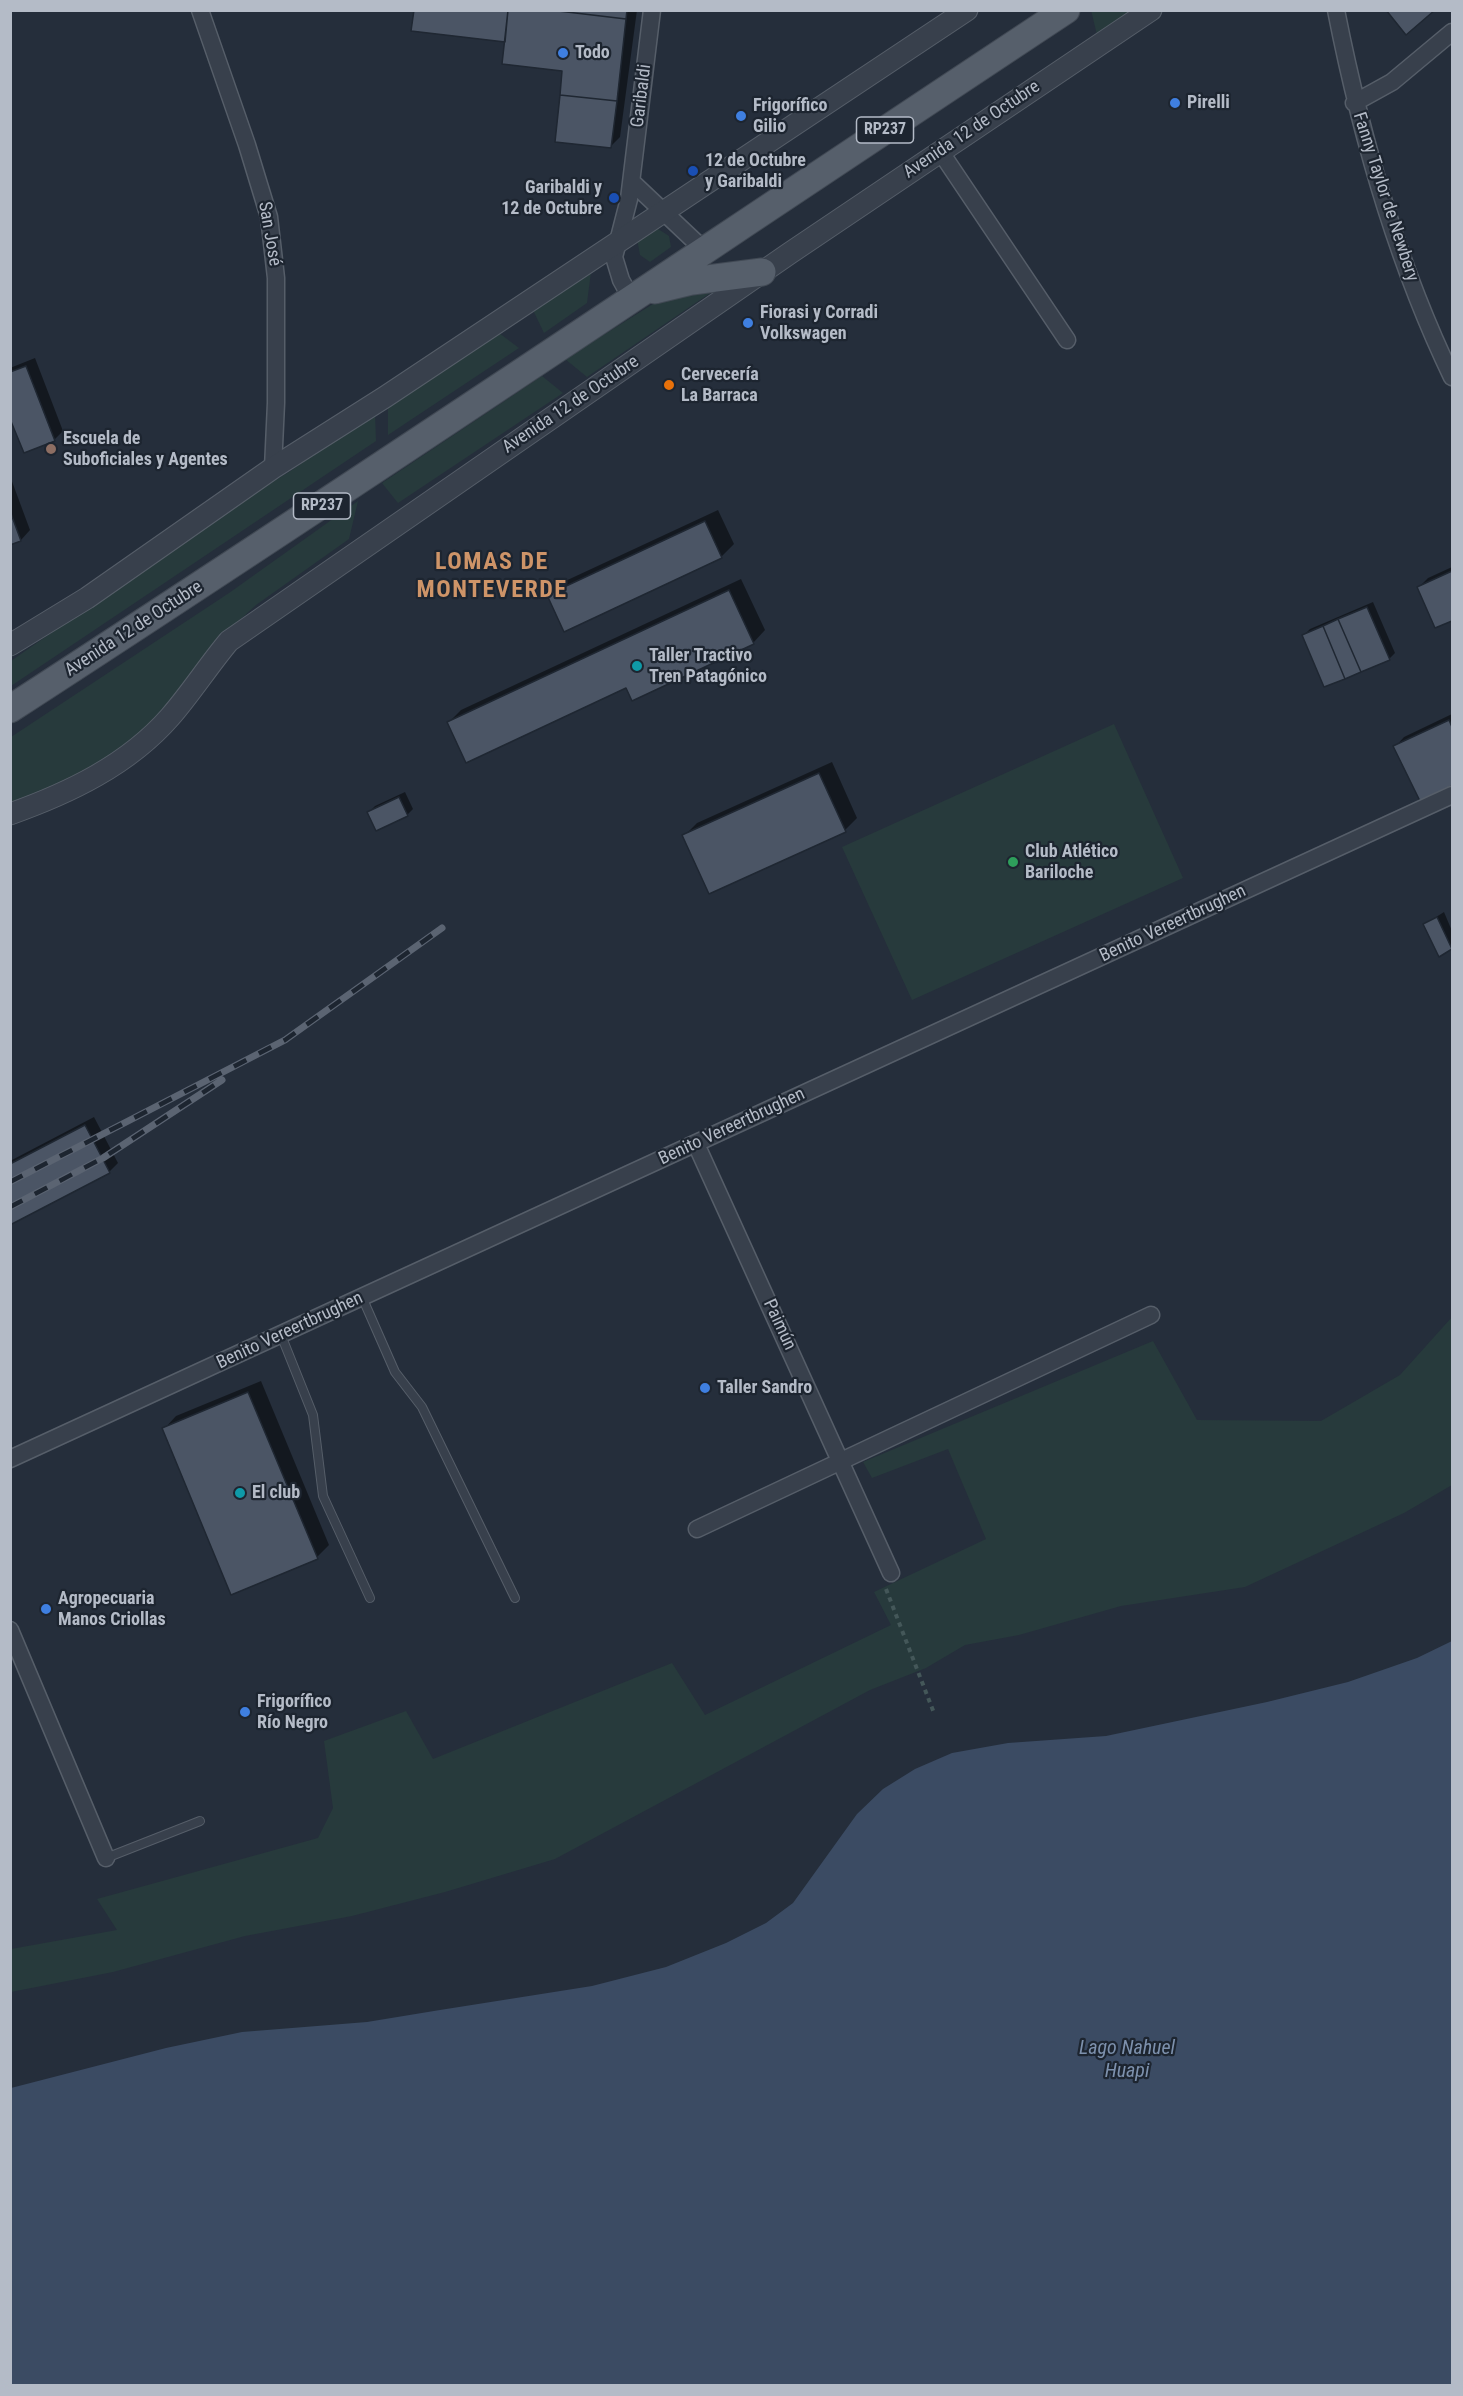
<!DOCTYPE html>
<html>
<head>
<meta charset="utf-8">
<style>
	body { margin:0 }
	#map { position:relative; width:1463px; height:2396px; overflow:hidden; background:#252e3b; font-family:"Roboto Condensed",sans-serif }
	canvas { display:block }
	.frame { position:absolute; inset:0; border:12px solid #b4bbc7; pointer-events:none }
</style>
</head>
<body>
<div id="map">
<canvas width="1463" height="2396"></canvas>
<div class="frame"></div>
</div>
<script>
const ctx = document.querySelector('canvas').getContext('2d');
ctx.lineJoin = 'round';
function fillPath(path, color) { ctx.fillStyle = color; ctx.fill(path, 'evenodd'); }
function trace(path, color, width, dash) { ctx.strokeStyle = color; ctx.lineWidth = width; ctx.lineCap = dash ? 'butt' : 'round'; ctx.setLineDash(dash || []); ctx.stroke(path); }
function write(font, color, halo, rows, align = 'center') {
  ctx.font = font + ' "Roboto Condensed",sans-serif'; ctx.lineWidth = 4.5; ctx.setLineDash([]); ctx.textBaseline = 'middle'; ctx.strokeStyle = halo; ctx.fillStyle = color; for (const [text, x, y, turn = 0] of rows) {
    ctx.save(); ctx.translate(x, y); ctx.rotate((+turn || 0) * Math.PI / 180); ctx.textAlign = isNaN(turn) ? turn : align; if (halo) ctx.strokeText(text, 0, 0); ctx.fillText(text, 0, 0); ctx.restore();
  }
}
fillPath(new Path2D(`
	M1091,10L1132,11L1097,35Z
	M655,227L669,236L671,247L650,262L640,255L637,239Z
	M591,272L587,303L544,333L533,310Z
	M722,285L587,377L565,359L661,299Z
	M499,333L519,348L388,435V405Z
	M542,376L563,393L398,503L382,483Z
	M375,413L376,441L11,686V661L237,503L289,472Z
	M358,501L349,539L256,605L229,630L144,732L115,757L11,806V737L229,593Z
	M1114,724L1183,878L912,1000L842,847Z
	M1452,1317V1485L1404,1513L1245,1587L1121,1606L1019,1635L965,1645L926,1668L870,1690L555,1859L445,1892L352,1916L245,1936L113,1972L11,1992V1949L117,1930L97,1899L318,1838L333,1808L324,1741L406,1711L433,1759L672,1663L705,1715L891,1625L874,1592L986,1539L948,1449L872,1478L863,1462L1153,1341L1197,1420L1321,1421L1400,1375Z`), '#273a3c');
fillPath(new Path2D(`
	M1452,1641V2385H11V2088L166,2048L242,2032L367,2022L440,2010L592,1986L666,1967L726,1943L766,1923L793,1903L857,1814L883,1789L915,1769L952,1753L1008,1743L1106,1736L1267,1702L1348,1682L1417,1658Z`), '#3b4b63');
fillPath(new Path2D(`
	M415,10H637L620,137L611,146L564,70L507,38Z
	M35,358L63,431L54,440L10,415V368Z
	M10,476L30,530L21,540L10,543Z
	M718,510L734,544L721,557L549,595L561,583Z
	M1452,567V619L1436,626L1419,587L1428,578Z
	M741,579L765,630L753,643L627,686L449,722L461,710Z
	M1373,602L1395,653L1389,659L1304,635L1310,629Z
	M1452,714V784L1420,799L1395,747L1404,737Z
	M832,762L857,818L845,830L684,836L697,823Z
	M405,792L413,809L407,815L369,812L375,806Z
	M1444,912L1452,931V949L1440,955L1425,924Z
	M94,1117L118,1163L109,1172L10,1224V1161Z
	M261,1381L329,1545L317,1557L164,1429L176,1416Z`), '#0007');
const building = new Path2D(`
	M414,10H508L505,42L411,31Z
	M508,10H550L626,19L617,101L560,95L562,71L502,64Z
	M550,10H627L626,19Z
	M1386,10H1435L1406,35Z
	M560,95L617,101L611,148L555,142Z
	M26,366L55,441L24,453L10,419V372Z
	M10,511L21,541L10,545Z
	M705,521L722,558L564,632L547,595Z
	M1452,571V621L1435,628L1417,587Z
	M729,590L754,644L632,701L626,688L466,763L447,722Z
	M1367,607L1390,660L1361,672L1338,619Z
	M1338,619L1361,672L1345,679L1323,626Z
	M1323,626L1345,679L1324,687L1302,635Z
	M1449,720L1452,727V786L1420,801L1393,746Z
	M819,773L846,832L709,894L682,835Z
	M399,797L408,816L376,831L367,812Z
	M1437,917L1452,949L1439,957L1423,924Z
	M85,1125L110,1173L10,1225V1164Z
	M248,1392L318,1559L231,1595L162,1428Z`);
fillPath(building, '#4b5565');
trace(building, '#1f2732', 1.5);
const service = new Path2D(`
	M362,1297L395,1372L422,1407L515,1598
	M281,1335L313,1415L323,1496L370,1598
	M106,1858L200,1821`);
const minor = new Path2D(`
	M200,10L247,145L269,217L276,278V403L273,468
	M1336,10C1361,137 1396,261 1452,377
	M1354,103L1392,82L1452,32
	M940,151L1067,340
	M632,182L704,250
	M631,298L621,280L614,257L629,199L652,10
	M696,1144L891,1573
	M10,1459L1452,795
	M697,1529L1151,1315
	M10,1630L106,1858`);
const tertiary = new Path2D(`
	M10,645L87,598L273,468L385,397L967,10
	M10,814C69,793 128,765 170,717C191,693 208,666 229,641L790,253L1151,10`);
const primary = new Path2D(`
	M655,290L692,281L762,272
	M10,709C365,479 714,243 1066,10`);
trace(service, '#565e69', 10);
trace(minor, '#565e69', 19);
trace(tertiary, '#565e69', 23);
trace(primary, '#414954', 29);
trace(new Path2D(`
	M886,1589L934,1713`), '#445759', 4, [4.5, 4.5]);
trace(service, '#38404c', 8);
trace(minor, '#38404c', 16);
trace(tertiary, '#38404c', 21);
trace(primary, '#565f6b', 27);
const rail = new Path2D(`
	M10,1182L285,1040L442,928
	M10,1207L103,1158L222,1080`);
trace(rail, '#5b6472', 7);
trace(rail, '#1d2530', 4.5, [14]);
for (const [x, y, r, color] of [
	[563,53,6,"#3f7fe0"],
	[1175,103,6,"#3f7fe0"],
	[741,116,6,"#3f7fe0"],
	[693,171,6,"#1a4fb4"],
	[614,198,6,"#1a4fb4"],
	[748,323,6,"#3f7fe0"],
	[669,385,6,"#e8710a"],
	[51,449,6,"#8d6e63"],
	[637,666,6,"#0f9aa8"],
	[1013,862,6,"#2e9e5b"],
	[705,1388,6,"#3f7fe0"],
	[240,1493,6,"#0f9aa8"],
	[46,1609,6,"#3f7fe0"],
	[245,1712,6,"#3f7fe0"]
]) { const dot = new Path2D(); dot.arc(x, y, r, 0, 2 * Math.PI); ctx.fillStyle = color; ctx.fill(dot); trace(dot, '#1d2530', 2); }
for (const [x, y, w] of [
	[885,130,57],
	[322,506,57]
]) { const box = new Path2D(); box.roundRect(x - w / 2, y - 13, w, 26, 4.5); ctx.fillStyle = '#1d2530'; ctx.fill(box); trace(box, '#b4bbc7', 1.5); }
write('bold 16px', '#b4bbc7', null, [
	["RP237",885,130],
	["RP237",322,506]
]);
write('bold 18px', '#b4bbc7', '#1d2530', [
	["Todo",575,53],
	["Pirelli",1187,103],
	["Frigorífico",753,106],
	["Gilio",753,127],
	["12 de Octubre",705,161],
	["y Garibaldi",705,182],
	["Garibaldi y",602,188,"right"],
	["12 de Octubre",602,209,"right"],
	["Fiorasi y Corradi",760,313],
	["Volkswagen",760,334],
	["Cervecería",681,375],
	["La Barraca",681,396],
	["Escuela de",63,439],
	["Suboficiales y Agentes",63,460],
	["Taller Tractivo",649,656],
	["Tren Patagónico",649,677],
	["Club Atlético",1025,852],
	["Bariloche",1025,873],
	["Taller Sandro",717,1388],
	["El club",252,1493],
	["Agropecuaria",58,1599],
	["Manos Criollas",58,1620],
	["Frigorífico",257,1702],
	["Río Negro",257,1723]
], 'left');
write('18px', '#b4bbc7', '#1d2530', [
	["Garibaldi",642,96,-83],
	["Avenida 12 de Octubre",972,130,-34],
	["Fanny Taylor de Newbery",1385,197,72],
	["San José",269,234,80],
	["Avenida 12 de Octubre",571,405,-34],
	["Avenida 12 de Octubre",134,629,-33],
	["Benito Vereertbrughen",1173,924,-25],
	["Benito Vereertbrughen",732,1127,-25],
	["Paimún",779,1325,65],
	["Benito Vereertbrughen",290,1331,-25]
]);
write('italic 20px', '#7d91ad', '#1d2530', [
	["Lago Nahuel",1127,2049],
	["Huapi",1127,2072]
]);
ctx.letterSpacing = '1.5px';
write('bold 24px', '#ce9468', '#1d2530', [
	["LOMAS DE",492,563],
	["MONTEVERDE",492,591]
]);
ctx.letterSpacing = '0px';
</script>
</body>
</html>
